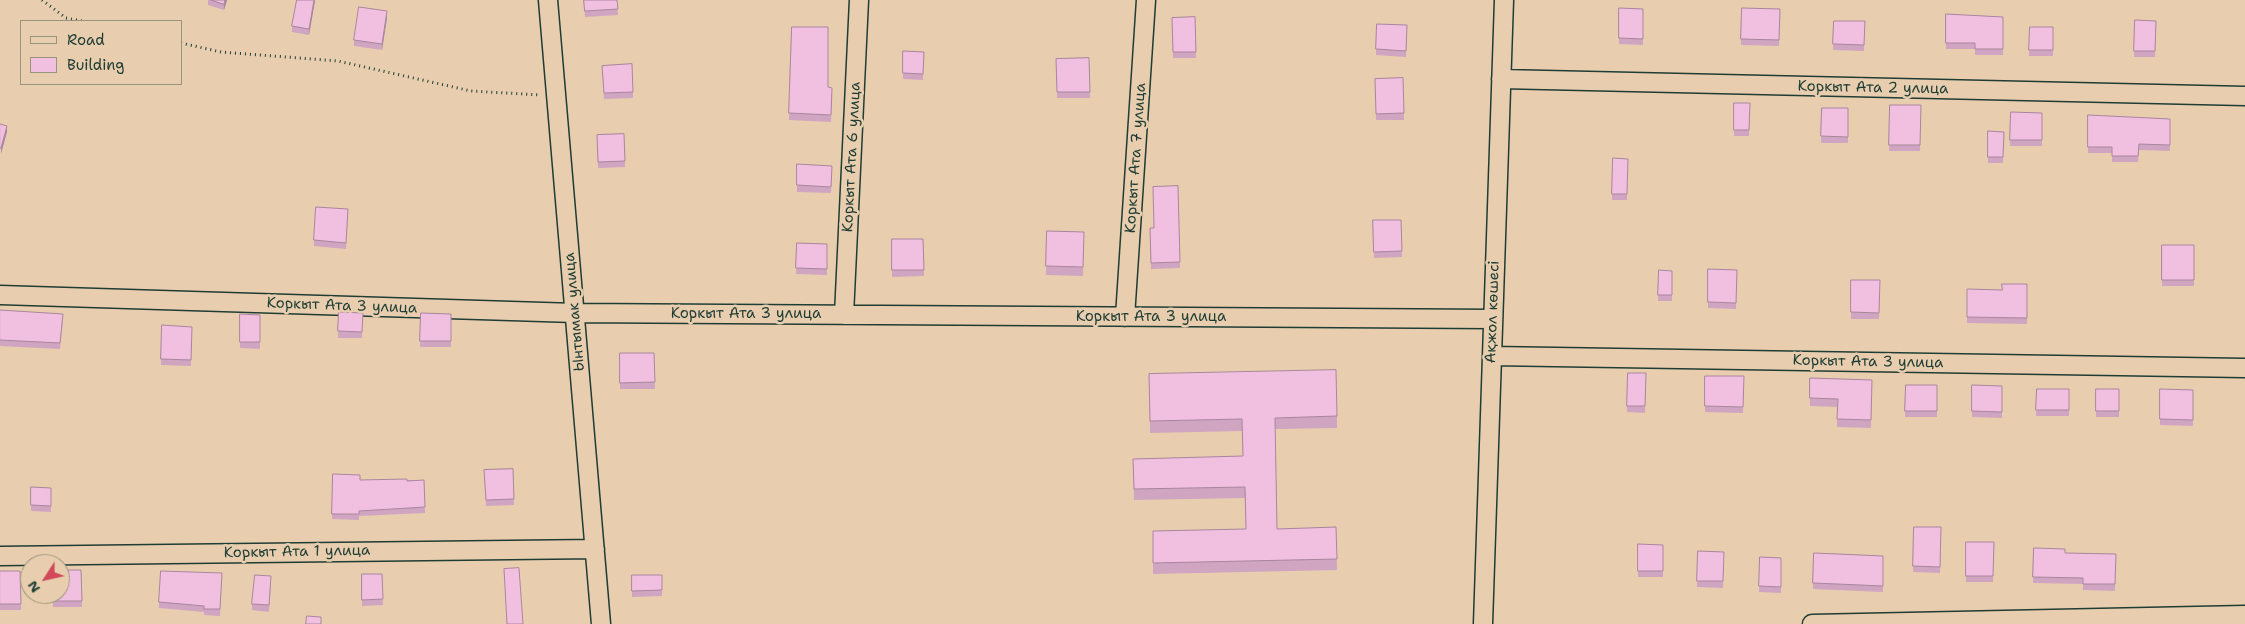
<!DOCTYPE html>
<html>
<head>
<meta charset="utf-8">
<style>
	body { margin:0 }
	#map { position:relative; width:2245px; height:624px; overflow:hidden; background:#e8ceaf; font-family:"Shantell Sans",sans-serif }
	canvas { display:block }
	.legend { position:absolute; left:20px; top:20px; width:162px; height:65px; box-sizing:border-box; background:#e8ceaf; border:1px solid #98947e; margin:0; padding:6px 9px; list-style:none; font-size:15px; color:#1f3d34 }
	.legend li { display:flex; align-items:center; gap:10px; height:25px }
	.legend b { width:25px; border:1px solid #98947e }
	.north { position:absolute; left:20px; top:554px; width:50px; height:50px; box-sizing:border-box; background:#e8ceaf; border:1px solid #98947e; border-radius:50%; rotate:235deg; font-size:14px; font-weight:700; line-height:20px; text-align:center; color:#1f3d34 }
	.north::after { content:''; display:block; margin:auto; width:18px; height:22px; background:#d1495b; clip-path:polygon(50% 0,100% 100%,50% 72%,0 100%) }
</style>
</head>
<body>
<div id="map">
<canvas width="2245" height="624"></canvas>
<ul class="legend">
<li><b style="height:6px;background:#e8ceaf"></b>Road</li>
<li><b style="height:14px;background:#f1c0e0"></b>Building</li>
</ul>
<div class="north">N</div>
</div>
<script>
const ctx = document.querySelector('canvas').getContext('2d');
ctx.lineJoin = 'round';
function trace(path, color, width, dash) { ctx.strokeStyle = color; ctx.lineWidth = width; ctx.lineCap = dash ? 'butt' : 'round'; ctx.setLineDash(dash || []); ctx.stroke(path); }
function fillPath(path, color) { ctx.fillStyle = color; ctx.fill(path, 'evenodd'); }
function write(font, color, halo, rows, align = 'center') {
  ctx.font = font + ' "Shantell Sans",sans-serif'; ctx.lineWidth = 5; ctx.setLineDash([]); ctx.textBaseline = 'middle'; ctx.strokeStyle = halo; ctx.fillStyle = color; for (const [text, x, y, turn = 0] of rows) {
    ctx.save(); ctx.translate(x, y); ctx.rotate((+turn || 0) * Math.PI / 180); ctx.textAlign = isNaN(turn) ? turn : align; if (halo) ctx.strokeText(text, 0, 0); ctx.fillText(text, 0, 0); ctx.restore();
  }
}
const street = new Path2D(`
	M548,0L601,624
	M1501,79L2245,96
	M0,295L575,313L1493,319
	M844,315L859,0
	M1125,317L1146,0
	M1492,356L2245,368
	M0,556L595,549
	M1483,624L1504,0
	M1812,624L2245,615`);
trace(street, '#1f3d34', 21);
trace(new Path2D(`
	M42,0L66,18L82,21
	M181,43L221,52L338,61L471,91L541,95`), '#1f3d34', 3, [1, 4]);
trace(street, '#e8ceaf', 18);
fillPath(new Path2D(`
	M208,0H227L224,10L208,5Z
	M315,0L309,35L292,32V26Z
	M584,0H617L618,15L585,17Z
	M1619,8L1643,9V45L1619,44Z
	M1742,8L1780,9L1779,46L1741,45Z
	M1946,14L2003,17V55H1975V49H1946Z
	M1195,17L1196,58H1173L1172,18Z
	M387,18L382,50L354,46V40Z
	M2135,20L2156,21L2155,57H2134Z
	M1834,21H1865L1864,51L1833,50Z
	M1377,24L1407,25L1406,57L1376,55Z
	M792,27L828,87L832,88L831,122L789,120Z
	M2030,27H2053V56H2029Z
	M903,51L924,52L923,80L903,79Z
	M1089,58L1090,98H1057L1056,59Z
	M632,64L633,98L604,99L602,66Z
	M1403,78L1404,120H1376L1375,79Z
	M1734,103H1750L1749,136H1734Z
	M1890,105H1921L1920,151H1889Z
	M1822,108H1848V143H1821Z
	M2011,112L2042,113V146H2010Z
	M2088,115L2170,119V151L2139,150L2138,162H2112V153H2088Z
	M1988,131L2004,132L2003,163H1988Z
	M624,134L625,167L598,168L597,135Z
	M1613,158L1628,159L1627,200H1612Z
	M797,164L832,166L831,193L797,192Z
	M1178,186L1180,268L1151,269L1150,228H1154Z
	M348,215L346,249L314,246V240Z
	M1373,220H1401L1402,257L1374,258Z
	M1047,231L1084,232L1083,276L1046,275Z
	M892,239H923L924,276L892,277Z
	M797,243L827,244V275L796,274Z
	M2162,245H2194V286H2162Z
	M1708,269L1737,270L1736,309L1708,308Z
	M1659,270L1672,271V301H1658Z
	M1851,280H1880L1879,319H1851Z
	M2027,284V324L1967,323V289L2002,290Z
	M0,310L63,320L60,349L0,346Z
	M339,312L363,313L362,338H338Z
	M421,313L451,314V347H420Z
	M240,314L260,315V349L240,348Z
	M162,325L192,327L191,366L161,365Z
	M620,353H654L655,389H620Z
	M1628,373H1646L1645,413L1627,412Z
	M1149,374L1337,416V428L1275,429L1277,529L1336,527L1337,570L1153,574V531L1246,529L1245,498L1134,500L1133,459L1243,456L1242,431L1150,433Z
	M1705,376H1744L1743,413L1705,412Z
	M1810,378L1872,380L1871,428L1837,427V407L1810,406Z
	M1906,385H1937V417H1905Z
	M1972,385L2002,386V418L1972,417Z
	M2037,389H2069V416H2036Z
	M2096,389H2119V417H2096Z
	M2160,389L2193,390V426L2160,425Z
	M513,469L514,505L486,506L484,470Z
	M333,474L360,480H424L425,513L359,516V520L332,519Z
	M31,487L51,488V512L31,511Z
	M1914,527H1941L1940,573L1913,572Z
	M1966,542H1994L1993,582H1966Z
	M1638,544L1663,545V577H1638Z
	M2034,548L2065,553L2116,554L2115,591L2083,590V584L2033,583Z
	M1698,551L1724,552L1723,588L1697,587Z
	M1814,553L1883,556V592L1813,589Z
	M1760,557L1781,558V593L1759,592Z
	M81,570L82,607H53V594Z
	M0,571H20L21,610H0Z
	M222,573L220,616L204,615V612L159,608V602Z
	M362,574H382L383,605L362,606Z
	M632,575H662V596L632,597Z
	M271,582L269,612L252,610V604Z`), '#cfa5c1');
fillPath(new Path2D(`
	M225,0H227L224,10V4Z
	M314,0L315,1L309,35V29Z
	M387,11V18L382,50V44Z
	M7,126V132L1,154V148Z`), '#a9869d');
const building = new Path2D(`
	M211,0H225L224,4Z
	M297,0H314L309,29L292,26Z
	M584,0H617L618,9L585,11Z
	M359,7L387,11L382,44L354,40Z
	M1619,8L1643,9V39L1619,38Z
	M1742,8L1780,9L1779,40L1741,39Z
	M1946,14L2003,17V49H1975V43H1946Z
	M1195,17L1196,52H1173L1172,18Z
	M2135,20L2156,21L2155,51H2134Z
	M1834,21H1865L1864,45L1833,44Z
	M1377,24L1407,25L1406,51L1376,49Z
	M792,27H828V87L832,88L831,115L789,113Z
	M2030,27H2053V50H2029Z
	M903,51L924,52L923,74L903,73Z
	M1089,58L1090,92H1057L1056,59Z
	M632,64L633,92L604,93L602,66Z
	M1403,78L1404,113L1376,114L1375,79Z
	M1734,103H1750L1749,130H1734Z
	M1890,105H1921L1920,145H1889Z
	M1822,108H1848V137L1821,136Z
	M2011,112L2042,113V140H2010Z
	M2088,115L2170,119V145L2139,144L2138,156H2112V147H2088Z
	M0,124L7,126L1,148H0Z
	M1988,131L2004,132L2003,157H1988Z
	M624,134L625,161L598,162L597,135Z
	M1613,158L1628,159L1627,194H1612Z
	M797,164L832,166L831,187L797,185Z
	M1178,186L1180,262L1151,263L1150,228H1154L1153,187Z
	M316,207L348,209L346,243L314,240Z
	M1373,220H1401L1402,251L1374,252Z
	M1047,231L1084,232L1083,267L1046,266Z
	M892,239H923L924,270H892Z
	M797,243L827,244V269L796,268Z
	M2162,245H2194V280H2162Z
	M1708,269L1737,270L1736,303L1708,302Z
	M1659,270L1672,271V295H1658Z
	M1851,280H1880L1879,313L1851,312Z
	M2002,284H2027V318L1967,317V289L2002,290Z
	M0,310L63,314L60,343L0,340Z
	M339,312L363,313L362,332L338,331Z
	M421,313L451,314V341H420Z
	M240,314L260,315V342H240Z
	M162,325L192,327L191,360L161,359Z
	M620,353H654L655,382L620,383Z
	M1336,370L1337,416L1275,418L1277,529L1336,527L1337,559L1153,563V531L1246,529L1245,487L1134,489L1133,459L1243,456L1242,419L1150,421L1149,374Z
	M1628,373H1646L1645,406H1627Z
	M1705,376H1744L1743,407L1705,406Z
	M1810,378L1872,380L1871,420L1837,419L1838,399L1810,398Z
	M1906,385H1937V411H1905Z
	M1972,385L2002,386V412L1972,411Z
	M2037,389H2069V410H2036Z
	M2096,389H2119V411H2096Z
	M2160,389L2193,390V420L2160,419Z
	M513,469L514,499L486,500L484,470Z
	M333,474L360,475V480L407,479V481L424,480L425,507L359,511V514H332Z
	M31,487L51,488V506L31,505Z
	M1914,527H1941L1940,567L1913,566Z
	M1966,542H1994L1993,576H1966Z
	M1638,544L1663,545V571H1638Z
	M2034,548L2065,549V553L2116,554L2115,584H2083V578L2033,577Z
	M1698,551L1724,552L1723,581H1697Z
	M1814,553L1883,556V586L1813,583Z
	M1760,557L1781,558V587L1759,586Z
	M519,568L523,624H507L504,569Z
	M60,570H81L82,601H53V594H60Z
	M0,571H20L21,604H0Z
	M161,571L222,573L220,609H204V606L159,602Z
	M362,574H382L383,599L362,600Z
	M255,575L271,576L269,605L252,604Z
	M632,575H662V590L632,591Z
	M307,616L321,617V624H306Z`);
fillPath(building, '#f1c0e0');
trace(building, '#a9869d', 1);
write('15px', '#1f3d34', '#e8ceaf', [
	["Коркыт Ата 2 улица",1873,88,1],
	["Коркыт Ата 6 улица",852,157,-87],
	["Коркыт Ата 7 улица",1136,158,-86],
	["Коркыт Ата 3 улица",342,306,2],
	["Ынтымак улица",575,312,-95],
	["Ақжол көшесі",1493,312,-88],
	["Коркыт Ата 3 улица",746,314],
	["Коркыт Ата 3 улица",1151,317],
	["Коркыт Ата 3 улица",1868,362,1],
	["Коркыт Ата 1 улица",297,552,-1]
]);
</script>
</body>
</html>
